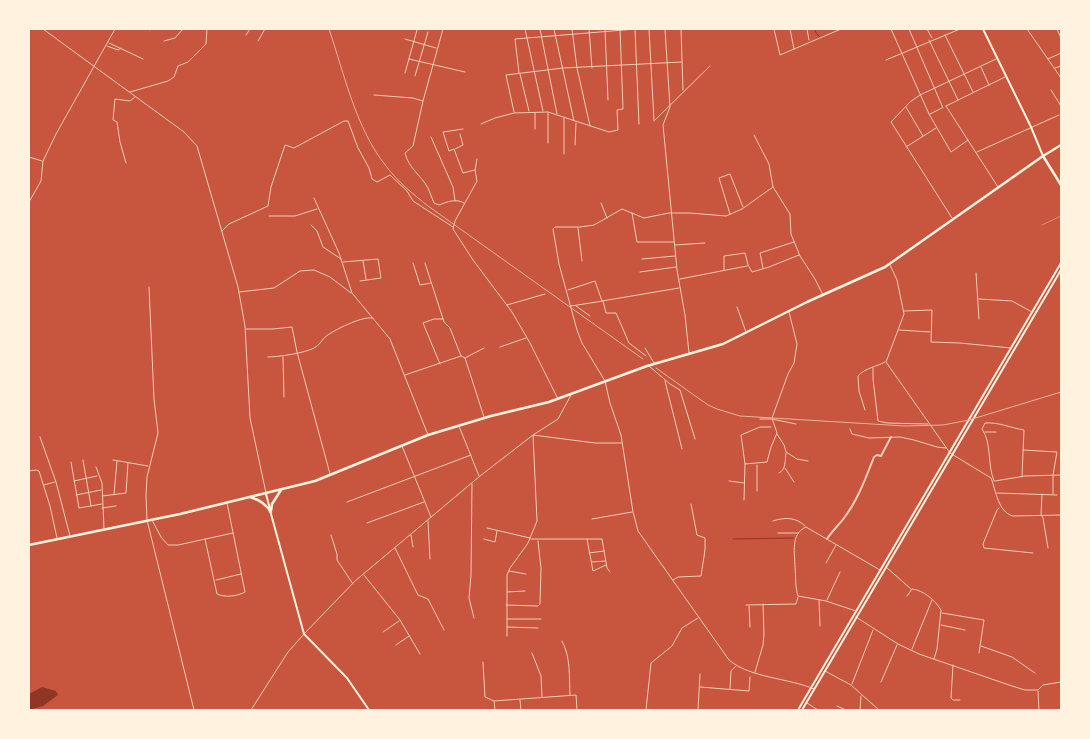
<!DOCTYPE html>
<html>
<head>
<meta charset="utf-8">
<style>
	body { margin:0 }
	#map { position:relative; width:1090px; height:739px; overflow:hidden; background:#c8553d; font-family:Manrope,sans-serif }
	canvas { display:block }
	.frame { position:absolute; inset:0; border:30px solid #fff3e0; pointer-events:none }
</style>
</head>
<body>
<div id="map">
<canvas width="1090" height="739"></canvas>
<div class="frame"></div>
</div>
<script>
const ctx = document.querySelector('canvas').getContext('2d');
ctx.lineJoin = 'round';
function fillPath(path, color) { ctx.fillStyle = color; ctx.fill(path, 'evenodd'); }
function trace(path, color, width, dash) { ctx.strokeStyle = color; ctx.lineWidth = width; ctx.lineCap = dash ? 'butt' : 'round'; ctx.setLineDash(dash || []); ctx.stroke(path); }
fillPath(new Path2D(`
	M42,687L56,691L58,695L43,706L29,710V694Z`), '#8f3625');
trace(new Path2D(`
	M815,29L816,33L820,37
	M733,539L793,538`), '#8f3625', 1);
trace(new Path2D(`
	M1042,225L1061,216`), '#f1ccb7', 0.5);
trace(new Path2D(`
	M43,29L184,132L197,146L238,287L245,326L250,418L266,493
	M525,29L543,111
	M540,29L557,114
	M554,29L574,121
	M572,29L577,68L590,126
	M589,29L592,68
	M605,29L608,100
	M635,29L639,124
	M649,29L654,121
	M665,29L670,107L663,125L677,270L685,315L689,353
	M681,29L683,90
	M774,29L780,55L841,29
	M790,29L794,49
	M807,29L809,40
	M891,29L929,114L951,152L968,140
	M909,29L943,108
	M927,29L932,38
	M1027,29L1061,78
	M1057,29L1061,38
	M150,30V29
	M246,35L250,29
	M945,35L973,92
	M405,39L436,48
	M929,40L958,100
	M164,41L175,38L183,29
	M258,41L265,29
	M109,43L143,59
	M107,46L118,50L121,48
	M409,59L465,72
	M1048,59L1061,53
	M886,60L960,29
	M981,67L989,85
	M1055,68L1061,66
	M405,73L417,30
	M519,73L515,39L636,29
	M520,74L529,111
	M415,76L428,32
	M1051,90L1061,106
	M130,92L168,81L174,77L178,66L188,62L206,44L207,29
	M374,95L413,98L423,101L443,29
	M423,101L413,146L405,153C409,169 421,175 428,188C430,193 432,198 434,203L439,205C447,202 456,198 464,203
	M946,106L998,187
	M946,106L1005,77
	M906,107L923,136
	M514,112L506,75L563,68L682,62
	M535,113V129
	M548,113V143
	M930,114L942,108
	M655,120L710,66
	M481,124L495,118L514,113L548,112L609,132L618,130L617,110L623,109L620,29
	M463,129L443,132L449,151L454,149L463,173L475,170
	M754,135L769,164L773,187L790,214L791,234L800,256L815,279L823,295
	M431,137L453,187L455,201
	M575,145L576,123
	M906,147L936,128
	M455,149L463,145L460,134
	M977,152L1059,115
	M564,154V118
	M29,157L42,161
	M477,159L475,170L477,181L455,221L453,229L473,260L512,312L530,343L558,399
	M126,163L120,142L117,122L113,120L115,99L130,101L135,97
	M773,187L742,209L726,216L690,213H669L644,218L622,209L594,225L580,227H555L553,229L559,264L577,330L582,343L605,381L610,403L621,435L633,512L638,531L729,660C750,678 789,678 814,689
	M314,198L339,253L352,293L390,339L428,435
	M29,202L41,181L43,161L56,134L115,29
	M601,203L607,218
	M632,213L637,242H674
	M730,214L719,178L730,174L743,207
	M269,216H295L317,209
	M952,218L891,122L910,102L920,95L996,59
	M311,225L317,231L323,247L341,259
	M578,228L582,261
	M222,231L229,224L268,206L271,187L285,145L294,148L344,121H348L358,148L369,168L372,179L377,182L390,175L407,191L413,201L453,227
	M675,245L705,243
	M642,259L675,256
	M363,261L366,279
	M343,262L378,259L381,278L360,281
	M413,263L420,285L431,283
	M425,263L444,322L450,328L461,356L465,358L484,417
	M890,265L897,280L904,314L886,362L950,453L991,478C996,491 998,512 1013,516L1061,515
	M763,268L760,253L794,242
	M724,270V256L745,253L748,265L752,272L769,267L799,255
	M640,272L676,267
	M976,273L979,319
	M680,279L747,266
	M149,287L154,399L158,433L147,477L146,495L147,520L194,710
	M568,290L595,281L602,301L679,288
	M239,292L274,288L300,271L314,270L330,277L351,293
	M979,299L1012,301L1032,312
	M507,305L545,294
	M571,306L603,301L606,313H616L629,343L646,356
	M576,306L590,316
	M737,307L746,332
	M904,311L932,310L931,342L960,343L1011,348
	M246,329H273L292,327L297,352L330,474
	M899,330L930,332
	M500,347L526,338
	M645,348L654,363
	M268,357C278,357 305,353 314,348C319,346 322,340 325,337C334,330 362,316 372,318
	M283,357L284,397
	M465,358L484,348
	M440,364L423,323L434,319H443
	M649,366L670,384L680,390L695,439
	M873,368V379L878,421L887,423L928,424
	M405,375L461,356
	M665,381L682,449
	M865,410L859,391L858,376C865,368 876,367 885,362
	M760,419H772L796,424
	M459,426L479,476
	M850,429L852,434L869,438L900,437L914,440L937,447L946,448
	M985,432H996
	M777,434L784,445L786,452L797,459L808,461
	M40,437L56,482L70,536
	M402,446L431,517
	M1023,450L1057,452L1053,475V494
	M83,460L91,506
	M113,460L148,466
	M71,462L79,508L102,504
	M745,464L767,462L771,447L777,433L772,418L788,374L794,363L797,344L789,312
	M757,465V491
	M96,467L102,483L104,528
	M785,468L794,482
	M29,471L36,470L39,471L50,506L57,538
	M779,473C786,470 785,460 786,453
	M74,481L97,476
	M729,481L744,483
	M994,481C987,464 992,443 982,429L985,423C999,422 1011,428 1024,430L1022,477
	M995,481L1025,476L1061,475
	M472,484L471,575L469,598L474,618
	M44,485L55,482
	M997,493L1057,495
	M1042,494L1041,515L1043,518L1048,548
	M76,495L101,490
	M114,495L117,461
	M102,496L126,493L128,463
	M744,500L745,464L741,435L760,427H771
	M347,502L471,455
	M102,508L116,506
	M999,508L997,510L983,544L984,548L1033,553
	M592,519L632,512
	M152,520L161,537L168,545H178L233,533
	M428,521L430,559
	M773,521C785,517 796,517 805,526
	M367,523L424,502
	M487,528L530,538
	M778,533H798
	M331,535L337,554V560L353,584
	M411,535L413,547
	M205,539L217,594C225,598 238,596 245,592L227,503
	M484,539L495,542L497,531
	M531,539H602L607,568L610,572
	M587,539L593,571L606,565
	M395,548L418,595L428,599L444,630
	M589,553L604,551
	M592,562L605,561
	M826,563L836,545
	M886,567L911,589
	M509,571L526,574
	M364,575L400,620L420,654
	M216,580L241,574
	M673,580L678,577L701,576L705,550V538L697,535L691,504
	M507,592L525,591
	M907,596L912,589C923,590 935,600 941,610L937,649L934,659
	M819,600L820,626
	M827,600L840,572
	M506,605L538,606L540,604L541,568L538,541
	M746,605L796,604L798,597
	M749,606L750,627
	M856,611L826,601L798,596C795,587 796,577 795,567C795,554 790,534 806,527L880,570
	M942,613L984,620L979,653
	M856,617L898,644L919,654L1012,686L1025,690H1038L1043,685L1061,682
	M507,619H541
	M941,625L965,630
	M507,627L538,628
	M383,632L399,621
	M507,636V575L510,568L528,543L537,521L533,435L595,443H622
	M562,641C571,658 569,677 570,695
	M396,645L409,636
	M981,646L1012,657L1035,673
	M912,649L932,600
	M532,653L541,676L542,697
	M483,662L485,697L494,701
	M953,665L951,698L953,700H960
	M825,671L851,685L879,710
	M755,672L763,645L764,634L763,604
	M881,682L897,645
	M852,684L873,630
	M700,687L749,691L750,677
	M730,689L731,671L736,666
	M1038,691L1039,710
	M520,700L521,710
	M807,703L818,710
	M837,706L846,710
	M251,710L288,652L304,634L355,581L480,476L533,435L558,419L571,395
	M495,710L494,701L576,695L577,710
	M646,710L651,663L672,646L682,628L698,618
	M698,710L700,674
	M860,710L861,696`), '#f1ccb7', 1);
trace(new Path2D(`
	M827,539C832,531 839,525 844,518C858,500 866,477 874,457L877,455L881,456L891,437`), '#f1ccb7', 2);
trace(new Path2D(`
	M983,29L1031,127L1043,156
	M266,494L270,509
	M271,514L304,634L347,678L369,710
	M798,710L1061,263
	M802,710L1061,270`), '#fff3e0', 2);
trace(new Path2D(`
	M1043,156L1061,145
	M250,497C260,500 267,504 271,513
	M271,511L272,504L281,490`), '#fff3e0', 2.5);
trace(new Path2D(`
	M29,545L180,514L315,481L428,435L491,416L549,402L647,366L723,344L807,302L885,267L1043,156L1061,185`), '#fff3e0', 2.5);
trace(new Path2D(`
	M329,29C344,73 356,129 386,166C398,182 413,194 428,206L643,359
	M656,368L708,405L717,409L740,416L905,426L943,425L969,420L1061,392`), '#e9b49f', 1);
</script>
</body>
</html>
